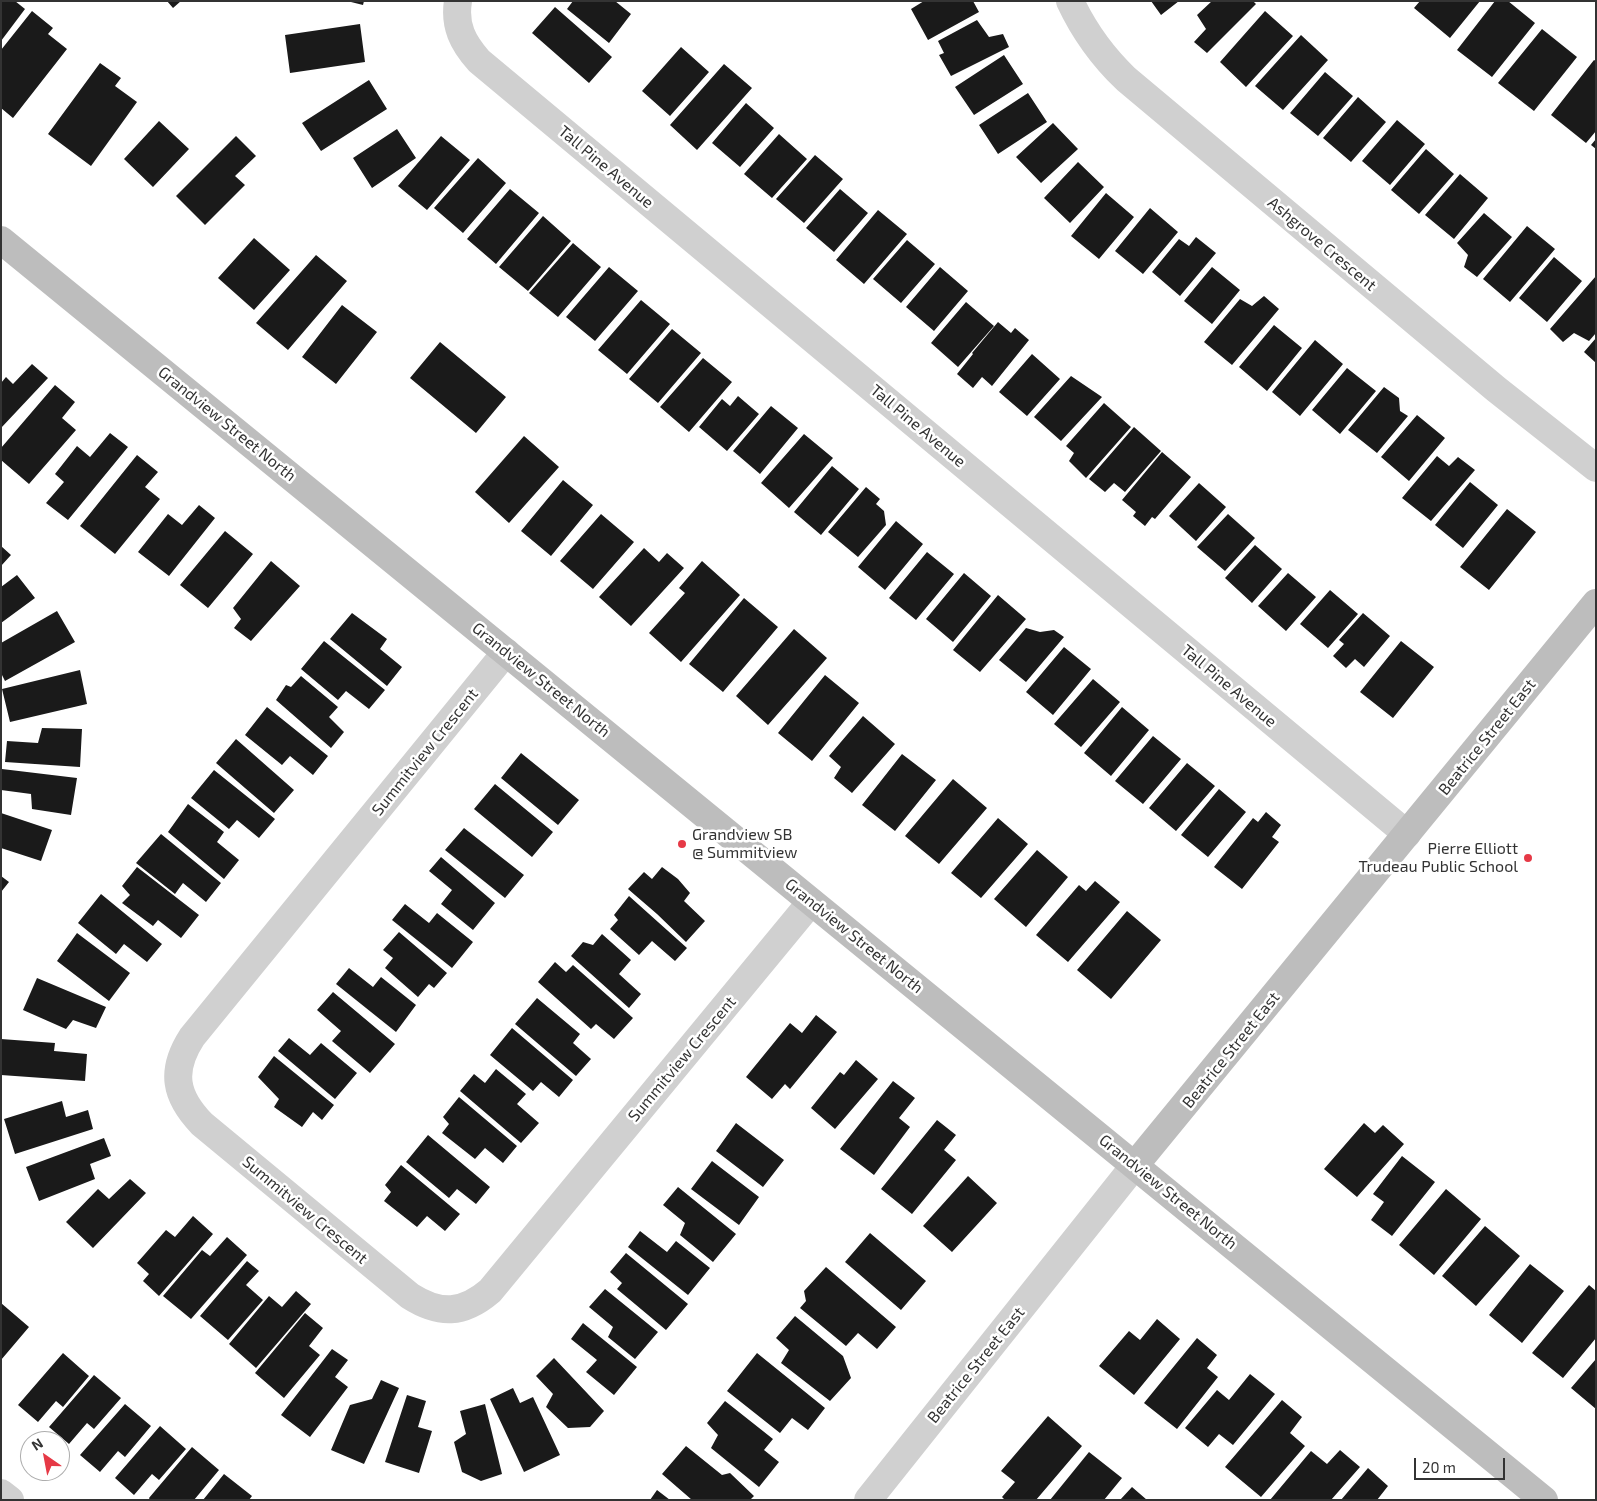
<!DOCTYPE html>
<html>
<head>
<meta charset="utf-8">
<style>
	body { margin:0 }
	#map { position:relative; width:1597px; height:1501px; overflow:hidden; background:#fff; font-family:"Exo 2",sans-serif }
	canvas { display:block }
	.frame { position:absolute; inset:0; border:2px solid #333; pointer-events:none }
	.north { position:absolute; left:20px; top:1431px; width:50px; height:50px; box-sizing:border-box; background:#fff; border:1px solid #adadad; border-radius:50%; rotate:327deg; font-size:14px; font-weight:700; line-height:20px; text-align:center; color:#333 }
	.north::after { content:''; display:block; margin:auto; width:18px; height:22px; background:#e63946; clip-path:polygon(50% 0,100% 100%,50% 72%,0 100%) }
	.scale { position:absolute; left:1414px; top:1458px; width:91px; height:22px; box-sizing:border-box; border:2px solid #333; border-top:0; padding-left:6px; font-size:15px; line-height:18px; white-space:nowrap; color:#333; -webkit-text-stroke:4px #fff; paint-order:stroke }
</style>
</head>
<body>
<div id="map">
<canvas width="1597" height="1501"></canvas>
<div class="frame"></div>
<div class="north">N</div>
<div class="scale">20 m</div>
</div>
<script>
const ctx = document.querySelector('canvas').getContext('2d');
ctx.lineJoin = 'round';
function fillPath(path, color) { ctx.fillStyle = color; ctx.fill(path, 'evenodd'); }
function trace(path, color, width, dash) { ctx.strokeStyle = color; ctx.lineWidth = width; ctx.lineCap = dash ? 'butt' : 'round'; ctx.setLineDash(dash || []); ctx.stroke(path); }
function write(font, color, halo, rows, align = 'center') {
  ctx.font = font + ' "Exo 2",sans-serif'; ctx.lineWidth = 5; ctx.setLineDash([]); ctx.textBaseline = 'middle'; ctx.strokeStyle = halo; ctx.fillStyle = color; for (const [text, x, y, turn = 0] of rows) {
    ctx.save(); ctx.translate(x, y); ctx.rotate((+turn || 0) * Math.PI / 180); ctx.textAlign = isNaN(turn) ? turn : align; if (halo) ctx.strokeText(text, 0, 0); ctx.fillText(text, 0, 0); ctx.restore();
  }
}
fillPath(new Path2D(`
	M1,1H15L25,9L1,41Z
	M167,1H181L173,8Z
	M347,1H364L363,5Z
	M573,1H615L631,14L609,43L567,9Z
	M924,1H973L979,12L928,40L911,9Z
	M1151,1H1179L1161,15Z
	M1212,1H1253L1256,4L1207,53L1194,42L1206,29L1197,15Z
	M1420,1H1480L1450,38L1414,8Z
	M1495,1H1508L1535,23L1492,77L1457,50Z
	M555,7L612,57L589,83L532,33Z
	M32,11L53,28L48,34L67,49L13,118L1,108V50Z
	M1265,11L1293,36L1246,87L1220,62Z
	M977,20L989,37L1003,34L1009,47L951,76L939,55L944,53L938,41Z
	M360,24L365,62L290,73L285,35Z
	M1542,29L1577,57L1534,111L1498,83Z
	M1301,35L1328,60L1283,110L1255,86Z
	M681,47L709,72L670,116L642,91Z
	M1004,55L1023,84L974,115L955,87Z
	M1594,60L1596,61V131L1586,143L1551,115Z
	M100,63L121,78L115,86L137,102L91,166L48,134Z
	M724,64L752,88L697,150L670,125Z
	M1325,72L1353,96L1318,136L1290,113Z
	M369,80L387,109L321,151L302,123Z
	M1028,93L1047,122L998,154L979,125Z
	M1358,97L1386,122L1351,162L1323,138Z
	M746,103L774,128L740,167L712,143Z
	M1397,120L1425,144L1390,185L1362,161Z
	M159,121L189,149L153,187L124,159Z
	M1053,123L1078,149L1041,183L1016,157Z
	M397,129L416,158L372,188L353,158Z
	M779,134L807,159L772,198L744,174Z
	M236,136L256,156L235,176L245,185L205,225L176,196Z
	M441,136L470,160L427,210L398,186Z
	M1596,139V149L1591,145Z
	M1426,149L1454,174L1419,214L1391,190Z
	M815,155L843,179L804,223L776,199Z
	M478,158L506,183L463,233L434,208Z
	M1078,162L1104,187L1070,223L1044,198Z
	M1460,174L1488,198L1454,239L1425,215Z
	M510,189L539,213L496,264L467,239Z
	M840,189L868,213L834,252L806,228Z
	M1106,193L1134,217L1099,259L1071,236Z
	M1150,208L1178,232L1143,274L1115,251Z
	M878,210L907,234L864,284L836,260Z
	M1484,213L1512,237L1477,277L1464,267L1468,255L1457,243Z
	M543,216L571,241L528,291L499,267Z
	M1527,226L1555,249L1510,302L1483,279Z
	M1196,237L1216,253L1180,296L1152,272L1179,239L1189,246Z
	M254,238L290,270L254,310L218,278Z
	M907,240L935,264L901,303L873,279Z
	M573,243L601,267L558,317L529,293Z
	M316,255L347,281L288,350L256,323Z
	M1554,257L1582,281L1547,322L1519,298Z
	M609,267L638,291L595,341L566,317Z
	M940,267L968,291L934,331L906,307Z
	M1212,267L1240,290L1212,324L1184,301Z
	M1596,276V333L1589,341L1574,333L1563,342L1550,329Z
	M1264,296L1279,309L1232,365L1204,342L1240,299L1252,306Z
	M641,300L670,324L627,374L598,350Z
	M966,302L994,326L958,367L931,343Z
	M342,305L377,332L336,384L302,357Z
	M998,322L1011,333L1015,328L1029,340L992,386L982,377L973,388L957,374L973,354L972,353Z
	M1274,325L1302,348L1267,391L1239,367Z
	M672,329L701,353L658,403L629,379Z
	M1596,338V363L1584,352Z
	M1315,340L1343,364L1300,416L1272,392Z
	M440,342L506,397L476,433L410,378Z
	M1032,354L1060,379L1027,416L999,392Z
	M703,358L732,382L689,432L660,407Z
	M32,364L48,378L1,428V383L6,377L13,384Z
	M1347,368L1376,391L1340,434L1312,410Z
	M1071,376L1102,397L1061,441L1034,417Z
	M55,385L75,402L62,418L76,430L29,484L1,460V448Z
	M1384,387L1399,398L1400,411L1408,416L1377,453L1348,430Z
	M738,396L759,414L727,451L699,427L722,399L730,406Z
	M1104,403L1131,427L1086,478L1069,461L1074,453L1066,446Z
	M771,406L798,428L760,474L733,451Z
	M1417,415L1445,438L1409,481L1381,457Z
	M1134,427L1161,451L1125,492L1114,483L1105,492L1089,479Z
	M110,433L128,447L68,520L46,503L64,482L55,474L77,446L90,457Z
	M804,434L833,458L789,508L761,483Z
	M524,436L559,467L509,523L475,492Z
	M1162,452L1191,477L1155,519L1152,517L1145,526L1133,516L1136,512L1122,500Z
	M137,455L158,472L145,487L160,499L115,554L80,526Z
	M1437,456L1449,466L1458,457L1475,470L1431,521L1402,498Z
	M832,466L859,489L821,535L794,512Z
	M563,480L593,505L551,556L521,531Z
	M1470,482L1498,505L1463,548L1435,525Z
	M1199,483L1226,507L1196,541L1169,516Z
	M866,487L880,499L876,504L884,511L886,525L858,557L828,532Z
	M199,505L215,518L169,576L138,552L168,514L182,525Z
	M1507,509L1536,532L1489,590L1460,567Z
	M601,514L634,542L593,589L560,561Z
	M1228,514L1255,538L1225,571L1197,547Z
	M896,521L923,544L885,590L858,567Z
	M225,531L253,554L208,608L180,585Z
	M1255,545L1282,569L1252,603L1225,578Z
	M1,546L11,555L1,566Z
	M644,548L659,562L667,553L684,568L631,626L599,597Z
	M927,552L954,574L916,620L889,598Z
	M271,561L300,586L251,641L234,628L241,619L233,608Z
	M702,561L740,595L681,662L649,633L685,593L679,588Z
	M964,573L991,596L953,642L926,619Z
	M1288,573L1316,597L1286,631L1258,606Z
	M17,575L35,598L1,623V587Z
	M1330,590L1358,614L1328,648L1300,624Z
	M998,595L1026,619L980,672L953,650Z
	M744,598L778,627L723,692L689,664Z
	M57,611L75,642L5,681L1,673V643Z
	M352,613L387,639L380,649L402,667L387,686L330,639Z
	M1363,613L1390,636L1364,667L1355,659L1346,668L1333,656L1344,644L1339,640Z
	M1026,628L1040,632L1054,630L1064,637L1026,682L999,660Z
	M794,629L827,658L768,725L736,696Z
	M324,641L385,690L369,709L346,691L338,700L301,669Z
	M1401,641L1434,667L1393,718L1360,692Z
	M1064,647L1091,669L1053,715L1026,692Z
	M80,670L87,704L10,722L2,689Z
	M825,675L859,703L812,761L778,733Z
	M301,676L338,707L329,717L344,732L331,748L276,700L286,685L291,687Z
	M1093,679L1120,702L1081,747L1054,724Z
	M267,707L328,756L313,775L290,756L282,765L245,735Z
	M1122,707L1149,730L1111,776L1084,753Z
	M863,716L895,744L852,793L834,778L841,767L829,756Z
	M42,728L82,729L80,767L5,762L7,741L38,743Z
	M1153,736L1181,759L1143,804L1115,781Z
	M236,739L294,790L274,813L216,763Z
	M521,753L579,800L558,825L501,778Z
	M902,754L936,780L895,831L862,805Z
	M1187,763L1215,786L1176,831L1149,808Z
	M2,769L77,778L71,815L32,809L31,794L1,790Z
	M214,770L275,819L259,838L237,820L229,829L191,798Z
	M953,779L987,808L939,864L905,836Z
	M495,784L553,832L532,857L474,809Z
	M1219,789L1246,812L1208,857L1181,835Z
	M188,804L224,832L217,842L239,860L224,879L168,832Z
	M1266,812L1281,825L1272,837L1279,842L1242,889L1214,867L1253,818L1258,822Z
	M1,813L52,830L41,861L1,848Z
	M998,818L1028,844L981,898L951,873Z
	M464,828L524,875L505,898L445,850Z
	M161,834L221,883L206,902L183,883L175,894L136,863Z
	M1037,850L1068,877L1026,927L994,899Z
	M441,857L495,903L473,930L441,904L452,890L429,871Z
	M137,867L199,915L181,938L158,920L153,926L122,903L130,895L122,886Z
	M662,867L678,879L690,893L684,901L705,921L686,942L657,914L628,889L644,872L652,879Z
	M1,876L9,882L1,892Z
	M1095,881L1120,902L1068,962L1036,935L1079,885L1086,891Z
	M101,894L162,944L147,962L124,944L116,954L78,923Z
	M629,896L687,948L675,961L652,941L639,955L610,929L618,920L614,915Z
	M405,904L429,923L437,913L473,942L452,968L392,920Z
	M1127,911L1161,940L1111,999L1077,970Z
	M399,932L447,973L434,988L429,984L418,997L385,968L393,958L383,950Z
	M77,933L130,973L109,1001L57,961Z
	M602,934L631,960L619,974L641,994L629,1008L571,956L583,942L593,945Z
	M555,962L566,972L573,965L633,1018L614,1039L596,1024L591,1029L538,982Z
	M349,968L373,987L381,977L416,1005L396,1032L336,984Z
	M37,978L106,1007L96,1028L73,1020L66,1029L23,1010Z
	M333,992L395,1044L370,1073L332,1041L341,1031L317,1010Z
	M537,998L580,1034L573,1043L591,1059L576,1076L515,1024Z
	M816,1015L837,1032L790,1089L785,1084L772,1099L746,1077L790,1023L802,1033Z
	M512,1028L573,1080L559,1097L541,1082L533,1091L490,1055Z
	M289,1038L310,1055L321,1043L357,1073L335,1099L278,1051Z
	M1,1039L55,1043L54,1051L87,1054L85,1081L1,1075Z
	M274,1056L334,1105L322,1120L313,1112L302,1127L274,1107L279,1099L258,1077Z
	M856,1060L878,1079L835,1129L811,1108L840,1072L844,1075Z
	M496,1069L526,1094L517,1104L539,1123L521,1143L460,1091L474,1074L485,1083Z
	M893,1081L915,1098L899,1118L910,1127L874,1175L840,1149Z
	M459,1097L517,1146L503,1163L485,1148L475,1159L442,1133L449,1124L443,1117Z
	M62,1101L66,1117L88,1110L93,1129L15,1154L4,1119Z
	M937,1120L956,1135L944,1150L956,1160L912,1214L881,1189Z
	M736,1123L784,1160L763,1187L716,1151Z
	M1364,1123L1375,1133L1383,1125L1404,1144L1357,1197L1324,1169Z
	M428,1135L490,1187L476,1204L457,1189L449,1198L406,1162Z
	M104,1138L111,1156L90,1164L95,1179L39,1201L26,1167Z
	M1402,1156L1435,1182L1392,1236L1371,1220L1384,1202L1373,1194Z
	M712,1161L759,1197L739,1225L691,1189Z
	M401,1165L460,1214L445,1231L427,1216L417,1227L384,1201L391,1192L385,1185Z
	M968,1176L997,1203L952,1252L923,1226Z
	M130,1179L146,1193L93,1248L66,1222L98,1189L109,1199Z
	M678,1187L736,1234L713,1262L680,1235L685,1223L663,1205Z
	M1446,1189L1481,1219L1434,1275L1399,1245Z
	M193,1216L213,1234L159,1296L143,1281L149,1274L137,1263L166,1230L175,1237Z
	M1485,1226L1520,1256L1476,1306L1442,1276Z
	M640,1231L667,1252L676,1241L710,1268L688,1295L628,1247Z
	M870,1233L926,1281L901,1310L845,1262Z
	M227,1237L247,1255L191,1319L163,1296L202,1250L210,1256Z
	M626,1253L688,1304L666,1330L617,1289L622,1283L610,1272Z
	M247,1261L259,1271L246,1285L263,1300L228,1340L200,1316Z
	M1530,1264L1564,1291L1522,1343L1489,1315Z
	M826,1267L896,1327L877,1349L858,1333L846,1346L800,1308L806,1301L804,1291Z
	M1589,1285L1596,1291V1338L1563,1378L1532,1353Z
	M605,1289L658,1332L635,1359L608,1337L613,1327L589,1307Z
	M296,1291L311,1304L256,1368L229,1344L269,1296L282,1307Z
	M1,1303L29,1327L1,1360Z
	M305,1313L323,1328L309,1346L320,1355L284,1398L255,1373Z
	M795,1316L843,1356L851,1378L830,1401L781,1363L789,1350L776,1338Z
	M1157,1319L1180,1339L1134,1395L1099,1366L1129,1331L1140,1340Z
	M583,1323L637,1367L614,1395L586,1372L597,1360L571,1339Z
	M1197,1338L1217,1355L1207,1368L1218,1377L1177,1429L1144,1403Z
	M332,1349L348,1360L335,1377L348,1387L310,1437L281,1415Z
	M63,1353L89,1376L63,1407L56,1401L38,1422L18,1405Z
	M757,1353L825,1408L808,1430L792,1418L780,1433L727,1391Z
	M554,1358L604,1411L590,1427L568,1428L546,1407L553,1394L536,1376Z
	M1596,1359V1409L1571,1388Z
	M1250,1374L1275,1394L1233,1445L1219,1434L1208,1447L1185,1428L1217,1390L1229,1400Z
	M94,1375L121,1398L94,1429L87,1423L69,1444L49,1427Z
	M381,1380L399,1388L364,1464L331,1450L350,1405L372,1399Z
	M513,1388L520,1403L533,1397L560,1455L524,1472L490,1399Z
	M407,1395L426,1401L418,1427L432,1431L419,1473L385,1462Z
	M1282,1400L1302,1417L1290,1433L1305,1446L1261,1497L1225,1467Z
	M725,1401L773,1439L764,1450L779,1462L759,1487L711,1448L718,1435L707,1423Z
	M125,1404L151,1426L125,1457L118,1451L100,1472L80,1455Z
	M485,1404L502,1474L481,1481L462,1472L454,1442L466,1434L460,1411Z
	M1048,1416L1082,1446L1036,1500H1005L1002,1497L1015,1482L1001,1471Z
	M160,1426L186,1449L159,1480L152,1474L134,1495L115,1478Z
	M686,1446L722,1475L730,1473L754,1496L750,1500H692L662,1474Z
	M192,1447L219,1470L194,1500H150L149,1498Z
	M1340,1450L1360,1467L1331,1500H1270L1311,1451L1327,1464Z
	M1089,1452L1122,1478L1104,1500H1050Z
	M1368,1468L1388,1486L1377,1500H1341Z
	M224,1474L252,1496L249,1500H203Z
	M1132,1487L1147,1500H1120Z
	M657,1490L670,1500H650Z`), '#1a1a1a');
trace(new Path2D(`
	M458,1C454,26 463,43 479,61L1407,834
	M1070,1C1084,31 1102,56 1126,79L1496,389L1596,468
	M506,652L192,1037C170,1071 175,1096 202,1124L410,1296C440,1315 463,1314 490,1291L811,902
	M1,1493L10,1500
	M868,1500L1135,1165`), '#d0d0d0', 28);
trace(new Path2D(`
	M1,240L1544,1500
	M1135,1165L1596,603`), '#bdbdbd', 28);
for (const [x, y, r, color] of [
	[682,844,5,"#e63946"],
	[1528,858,5,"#e63946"]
]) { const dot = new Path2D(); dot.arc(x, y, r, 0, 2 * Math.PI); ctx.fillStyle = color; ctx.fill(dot); trace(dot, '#fff', 2); }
write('16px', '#333', '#fff', [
	["Tall Pine Avenue",606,167,40],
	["Ashgrove Crescent",1322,244,40],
	["Grandview Street North",227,424,39],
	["Tall Pine Avenue",918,426,40],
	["Grandview Street North",541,680,39],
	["Tall Pine Avenue",1229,686,40],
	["Beatrice Street East",1487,737,-51],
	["Summitview Crescent",425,752,-51],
	["Grandview Street North",854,936,39],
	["Beatrice Street East",1231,1050,-51],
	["Summitview Crescent",682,1059,-50],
	["Grandview Street North",1168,1192,39],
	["Summitview Crescent",305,1210,40],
	["Beatrice Street East",976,1365,-51]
]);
write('16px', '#333', '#fff', [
	["Grandview SB",692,835],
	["@ Summitview",692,853],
	["Pierre Elliott",1518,849,"right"],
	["Trudeau Public School",1518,867,"right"]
], 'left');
</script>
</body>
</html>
